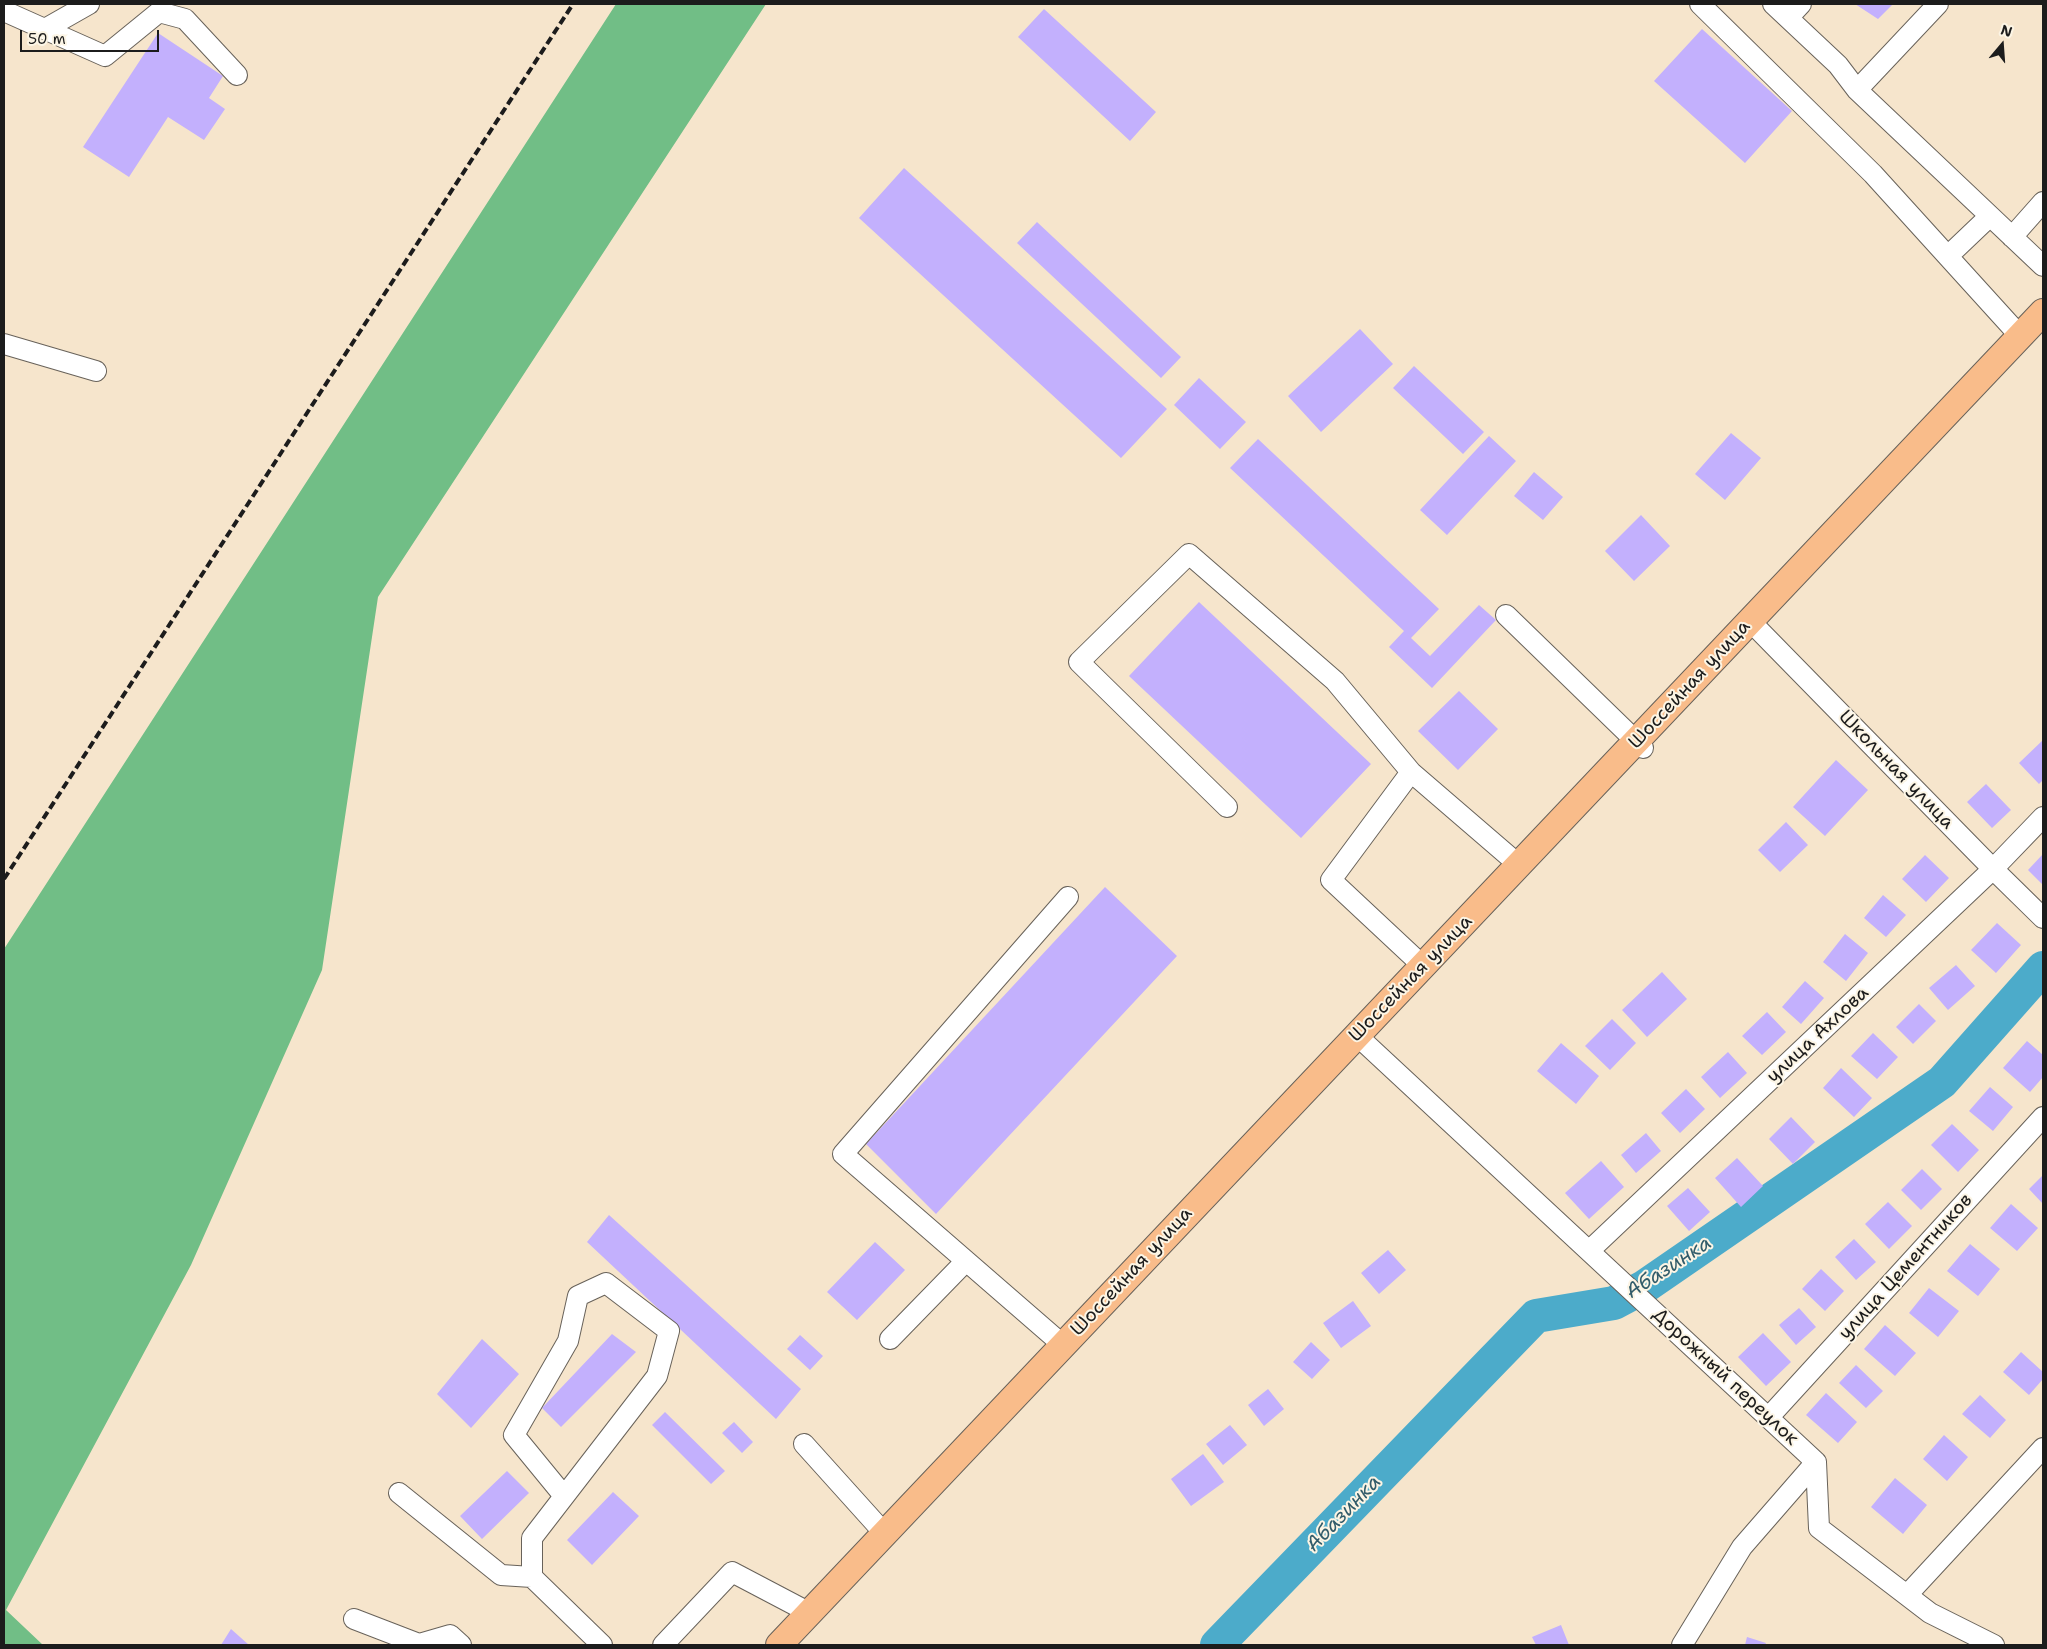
<!DOCTYPE html>
<html>
<head>
<meta charset="utf-8">
<style>
	body { margin:0 }
	#map { position:relative; width:2047px; height:1649px; overflow:hidden; background:#f6e5cc; font-family:"Shantell Sans",sans-serif }
	canvas { display:block }
	.frame { position:absolute; inset:0; border:5px solid #1c1c1c; pointer-events:none }
	.north { position:absolute; left:1977px; top:20px; width:50px; height:50px; -webkit-text-stroke:4px #fcf5e5; paint-order:stroke; rotate:18deg; font-size:14px; font-weight:700; line-height:20px; text-align:center; color:#1c1c1c }
	.north::after { content:''; display:block; margin:auto; width:18px; height:22px; background:#1c1c1c; clip-path:polygon(50% 0,100% 100%,50% 72%,0 100%) }
	.scale { position:absolute; left:20px; top:30px; width:139px; height:22px; box-sizing:border-box; border:2px solid #1c1c1c; border-top:0; padding-left:6px; font-size:15px; line-height:18px; white-space:nowrap; color:#1c1c1c; -webkit-text-stroke:4px #fcf5e5; paint-order:stroke }
</style>
</head>
<body>
<div id="map">
<canvas width="2047" height="1649"></canvas>
<div class="frame"></div>
<div class="north">N</div>
<div class="scale">50 m</div>
</div>
<script>
const ctx = document.querySelector('canvas').getContext('2d');
ctx.lineJoin = 'round';
function fillPath(path, color) { ctx.fillStyle = color; ctx.fill(path, 'evenodd'); }
function trace(path, color, width, dash) { ctx.strokeStyle = color; ctx.lineWidth = width; ctx.lineCap = dash ? 'butt' : 'round'; ctx.setLineDash(dash || []); ctx.stroke(path); }
function write(font, color, halo, rows, align = 'center') {
  ctx.font = font + ' "Shantell Sans",sans-serif'; ctx.lineWidth = 4; ctx.setLineDash([]); ctx.textBaseline = 'middle'; ctx.strokeStyle = halo; ctx.fillStyle = color; for (const [text, x, y, turn = 0] of rows) {
    ctx.save(); ctx.translate(x, y); ctx.rotate((+turn || 0) * Math.PI / 180); ctx.textAlign = isNaN(turn) ? turn : align; if (halo) ctx.strokeText(text, 0, 0); ctx.fillText(text, 0, 0); ctx.restore();
  }
}
fillPath(new Path2D(`
	M616,4H766L378,597L322,970L191,1265L6,1610L43,1645H4V949Z`), '#71be86');
trace(new Path2D(`
	M1217,1645L1536,1316L1614,1303L1644,1287L1942,1082L2043,968`), '#4cabca', 34);
fillPath(new Path2D(`
	M1855,4H1893L1878,19Z
	M1044,9L1156,112L1130,141L1018,37Z
	M1702,29L1792,111L1745,163L1654,81Z
	M158,33L223,76L209,98L225,109L204,140L168,117L129,177L83,147Z
	M904,168L1167,409L1121,458L859,218Z
	M1037,222L1181,357L1161,378L1017,243Z
	M1360,329L1393,364L1321,432L1288,396Z
	M1414,366L1484,432L1463,454L1393,388Z
	M1199,378L1246,422L1220,449L1174,405Z
	M1731,433L1761,458L1725,500L1695,474Z
	M1489,436L1516,461L1447,535L1420,510Z
	M1258,439L1439,609L1411,638L1430,656L1479,605L1496,620L1432,688L1389,647L1404,631L1230,468Z
	M1534,472L1563,497L1543,520L1514,496Z
	M1641,515L1670,546L1634,581L1605,551Z
	M1199,602L1371,764L1301,838L1129,676Z
	M1459,691L1498,729L1458,770L1418,731Z
	M2043,740V780L2039,784L2019,763Z
	M1836,760L1868,790L1825,836L1793,807Z
	M1986,784L2011,810L1992,828L1967,802Z
	M1786,822L1808,845L1780,872L1758,850Z
	M2043,854V885L2028,870Z
	M1925,855L1949,878L1926,902L1902,879Z
	M1105,887L1177,956L936,1214L866,1144Z
	M1883,895L1906,915L1886,937L1864,918Z
	M1997,923L2021,945L1996,973L1971,950Z
	M1845,934L1868,953L1846,981L1823,962Z
	M1956,965L1975,986L1948,1010L1929,988Z
	M1662,972L1687,999L1647,1037L1622,1010Z
	M1805,981L1824,998L1801,1024L1782,1007Z
	M1919,1004L1936,1021L1913,1044L1896,1027Z
	M1767,1012L1786,1032L1762,1055L1742,1036Z
	M1612,1019L1636,1043L1610,1070L1585,1046Z
	M1873,1033L1898,1057L1877,1079L1851,1056Z
	M2027,1041L2043,1055V1077L2030,1092L2003,1068Z
	M1561,1043L1599,1076L1576,1104L1537,1071Z
	M1728,1052L1747,1073L1720,1098L1701,1077Z
	M1841,1068L1872,1098L1854,1117L1823,1088Z
	M1990,1087L2013,1107L1993,1131L1969,1111Z
	M1686,1089L1705,1109L1680,1133L1661,1113Z
	M1791,1117L1815,1142L1793,1164L1769,1139Z
	M1952,1124L1979,1150L1958,1172L1931,1145Z
	M1646,1133L1661,1151L1636,1173L1621,1155Z
	M1737,1158L1763,1186L1741,1207L1715,1178Z
	M1601,1161L1624,1187L1589,1219L1565,1193Z
	M1922,1169L1942,1189L1921,1210L1901,1190Z
	M2043,1175V1204L2029,1189Z
	M1688,1188L1710,1212L1689,1231L1667,1206Z
	M1888,1202L1912,1226L1889,1249L1865,1224Z
	M2011,1204L2038,1228L2017,1251L1990,1228Z
	M609,1215L801,1389L776,1419L587,1242Z
	M1854,1239L1876,1262L1856,1280L1835,1257Z
	M875,1242L905,1270L857,1320L827,1292Z
	M1970,1244L2000,1269L1978,1296L1947,1271Z
	M1388,1250L1406,1270L1379,1294L1361,1273Z
	M1821,1269L1844,1291L1825,1311L1802,1289Z
	M1929,1288L1959,1311L1938,1337L1909,1313Z
	M1353,1301L1371,1326L1341,1348L1323,1323Z
	M1799,1308L1816,1327L1796,1345L1779,1325Z
	M1885,1325L1916,1353L1895,1376L1864,1349Z
	M1763,1333L1791,1362L1766,1386L1738,1357Z
	M612,1334L636,1352L561,1427L542,1408Z
	M800,1335L823,1356L810,1370L787,1349Z
	M482,1339L519,1374L471,1428L437,1394Z
	M1311,1342L1330,1360L1312,1379L1293,1362Z
	M2021,1352L2043,1372V1379L2029,1395L2003,1372Z
	M1856,1365L1883,1391L1866,1408L1839,1383Z
	M1268,1389L1284,1409L1264,1426L1248,1405Z
	M1826,1393L1857,1422L1838,1443L1806,1415Z
	M1980,1395L2006,1420L1990,1438L1962,1414Z
	M665,1412L725,1471L711,1484L652,1425Z
	M734,1422L753,1442L742,1453L722,1433Z
	M1230,1425L1247,1445L1223,1465L1206,1444Z
	M1944,1435L1968,1457L1947,1481L1923,1459Z
	M1203,1454L1224,1482L1191,1506L1171,1479Z
	M507,1471L529,1493L482,1539L460,1516Z
	M1895,1478L1927,1505L1903,1534L1871,1507Z
	M613,1492L639,1516L592,1565L567,1540Z
	M1561,1625L1569,1645H1536L1532,1637Z
	M231,1629L249,1645H221Z
	M1747,1637L1766,1643L1765,1645H1745Z`), '#c3b0fd');
const minor = new Path2D(`
	M1700,4L1873,174L2020,336
	M1773,4L1838,65L1857,90L2043,266
	M4,11L105,56L159,12L185,19L237,75
	M1788,18L1801,4
	M45,29L89,4
	M1857,90L1938,4
	M2012,237L2043,202
	M1948,256L1990,216
	M4,344L96,371
	M1506,615L1643,748
	M1750,621L1993,869L2043,918
	M1411,772L1519,865
	M1227,807L1079,662L1189,554L1335,681L1411,772L1331,880L1423,966
	M1365,1043L1816,1462L1819,1528L1930,1613L1994,1645
	M1590,1250L1993,869L2043,817
	M890,1339L966,1261
	M1063,1345L843,1154L1068,897
	M1768,1418L2043,1117
	M804,1444L885,1534
	M399,1493L501,1575L532,1577L602,1645
	M532,1577V1538L657,1376L669,1331L606,1283L578,1296L568,1341L514,1435L564,1496
	M1908,1594L2043,1448
	M354,1619L419,1644L450,1635L461,1645
	M663,1645L732,1572L810,1613
	M1682,1645L1742,1547L1816,1462`);
const major = new Path2D(`
	M779,1645L2043,312`);
trace(minor, '#68625a', 22);
trace(major, '#68625a', 28);
trace(minor, '#fff', 20);
trace(major, '#f9bc8a', 26);
trace(new Path2D(`
	M4,879L573,4`), '#1c1c1c', 4, [8, 4]);
write('19px', '#1c1c1c', '#fcf5e5', [
	["Шоссейная улица",1690,685,-47],
	["Школьная улица",1896,770,46],
	["Шоссейная улица",1411,979,-46],
	["улица Ахлова",1818,1035,-43],
	["улица Цементников",1906,1267,-48],
	["Шоссейная улица",1132,1272,-47],
	["Дорожный переулок",1725,1377,43]
]);
write('italic 20px', '#325c6a', '#fcf5e5', [
	["Абазинка",1669,1268,-33],
	["Абазинка",1344,1514,-46]
]);
</script>
</body>
</html>
